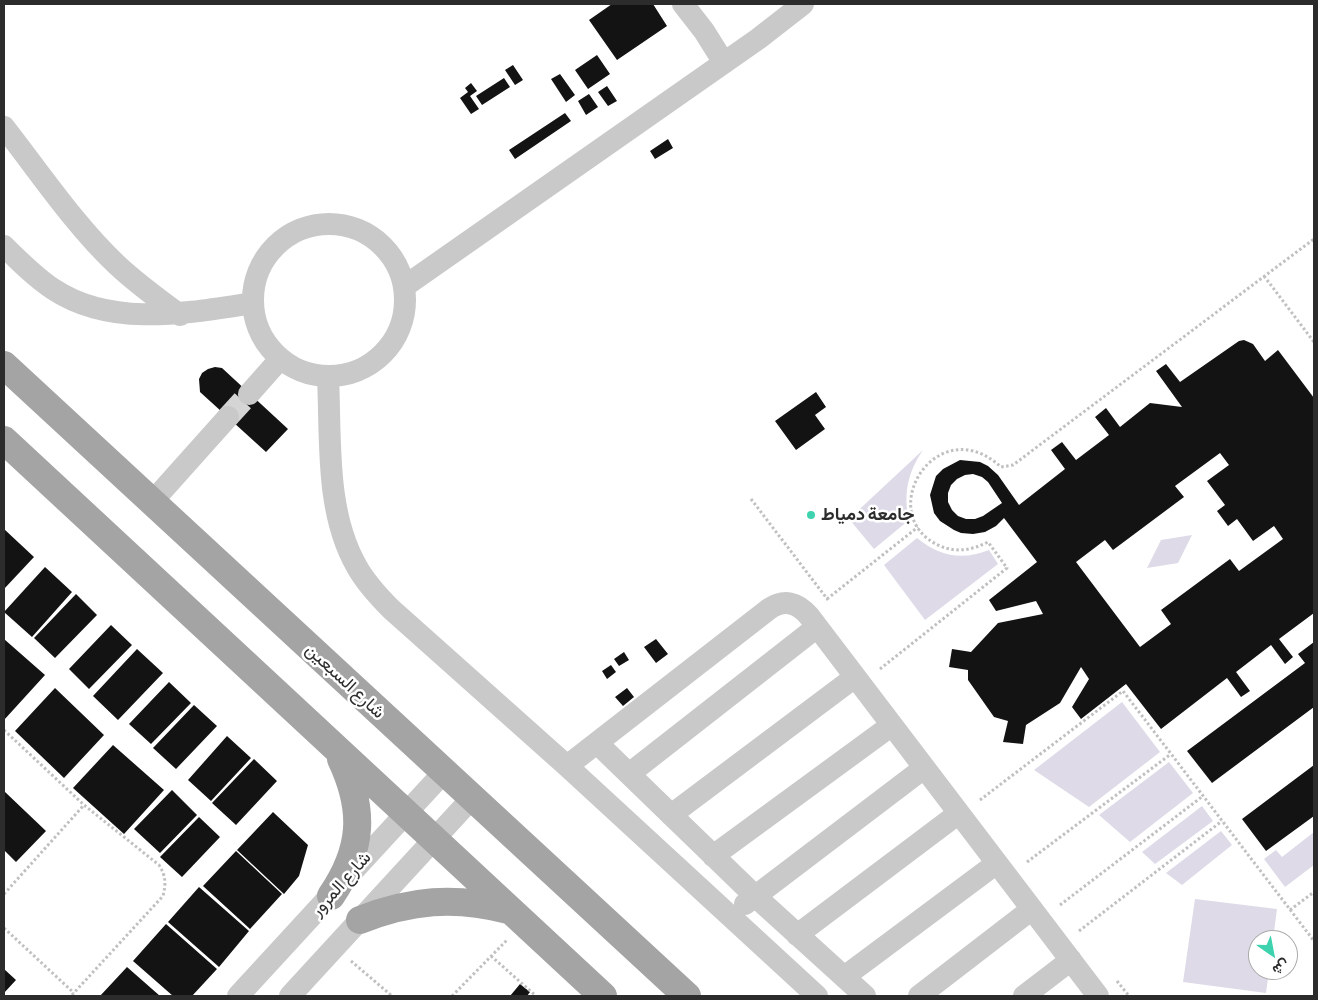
<!DOCTYPE html>
<html>
<head>
<meta charset="utf-8">
<style>
	body { margin:0 }
	#map { position:relative; width:1318px; height:1000px; overflow:hidden; background:#fff; font-family:"Alegreya Sans",Vazirmatn,sans-serif }
	canvas { display:block }
	.frame { position:absolute; inset:0; border:5px solid #2c2c2c; pointer-events:none }
	.north { position:absolute; left:1248px; top:930px; width:50px; height:50px; box-sizing:border-box; background:#fff; border:1px solid #ababab; border-radius:50%; rotate:147deg; font-size:14px; font-weight:700; line-height:20px; text-align:center; color:#2c2c2c }
	.north::after { content:''; display:block; margin:auto; width:18px; height:22px; background:#3ed2ae; clip-path:polygon(50% 0,100% 100%,50% 72%,0 100%) }
</style>
</head>
<body>
<div id="map">
<canvas width="1318" height="1000"></canvas>
<div class="frame"></div>
<div class="north">ش</div>
</div>
<script>
const ctx = document.querySelector('canvas').getContext('2d');
ctx.lineJoin = 'round';
function fillPath(path, color) { ctx.fillStyle = color; ctx.fill(path, 'evenodd'); }
function trace(path, color, width, dash) { ctx.strokeStyle = color; ctx.lineWidth = width; ctx.lineCap = dash ? 'butt' : 'round'; ctx.setLineDash(dash || []); ctx.stroke(path); }
function write(font, color, halo, rows, align = 'center') {
  ctx.font = font + ' "Alegreya Sans",Vazirmatn,sans-serif'; ctx.lineWidth = 5; ctx.setLineDash([]); ctx.textBaseline = 'middle'; ctx.strokeStyle = halo; ctx.fillStyle = color; for (const [text, x, y, turn = 0] of rows) {
    ctx.save(); ctx.translate(x, y); ctx.rotate((+turn || 0) * Math.PI / 180); ctx.textAlign = isNaN(turn) ? turn : align; if (halo) ctx.strokeText(text, 0, 0); ctx.fillText(text, 0, 0); ctx.restore();
  }
}
fillPath(new Path2D(`
	M923,450C908,472 903,494 909,520L874,549L849,519Z
	M1192,535L1178,563L1147,568L1161,540Z
	M917,538C939,556 962,561 989,550L998,564L925,620L884,565Z
	M1122,702L1160,752L1089,807L1034,770Z
	M1169,762L1193,793L1130,842L1099,815Z
	M1202,806L1213,821L1155,864L1142,852Z
	M1221,831L1232,845L1182,885L1166,873Z
	M1314,832V865L1285,887L1264,859L1276,850L1282,857Z
	M1195,899L1277,909L1273,940H1258V970H1269L1266,993L1183,982Z`), '#dedae8');
fillPath(new Path2D(`
	M612,4H653L667,26L617,60L589,20Z
	M597,55L610,74L588,89L575,70Z
	M513,65L523,80L515,85L505,70Z
	M560,74L575,95L566,102L551,79Z
	M504,78L510,87L482,105L476,96Z
	M471,83L477,91L470,96L479,109L471,114L460,98L468,92L465,88Z
	M607,86L617,101L608,106L598,92Z
	M589,94L598,107L586,115L578,101Z
	M565,113L571,121L515,159L509,150Z
	M668,139L673,148L655,159L650,151Z
	M1244,340L1253,344L1265,361L1278,350L1314,398V613L1279,639L1293,657L1285,664L1271,645L1236,672L1250,691L1241,697L1227,678L1161,729L1126,684L1081,719L1072,707L1089,679L1081,667L1060,703L1026,725L1023,744L1003,742L1008,721L994,717L968,680V670L949,667L952,649L971,652L998,623L1043,614L1036,601L996,611L989,600L1037,562L1004,518L996,526L985,532L973,534L961,533L954,530L940,521L934,513L930,495L936,476L943,469L960,460L980,462L988,466L998,475L1019,505L1065,469L1051,450L1062,442L1076,460L1109,435L1095,417L1106,408L1120,427L1150,403L1182,407L1156,371L1166,364L1180,382L1239,341ZM1220,453L1229,465L1207,481L1225,505L1217,511L1228,526L1237,519L1253,541L1274,526L1283,539L1239,571L1230,559L1161,610L1171,624L1140,647L1076,562L1105,540L1113,550L1184,497L1175,486ZM973,474L982,477L988,482L1002,503L983,516L975,519H966L958,516L952,510L948,502V493L951,485L957,479L965,475Z
	M215,367L222,368L288,429L266,452L200,392L199,379L202,373L208,369Z
	M816,392L826,407L815,415L825,429L796,450L775,421Z
	M4,529L34,557L4,589Z
	M45,567L72,592L32,637L4,612Z
	M76,594L97,615L55,658L34,638Z
	M111,625L132,645L89,689L69,669Z
	M4,639L45,675L4,720Z
	M656,639L668,654L656,663L644,647Z
	M1314,642V707L1212,783L1187,751L1305,663L1298,654Z
	M137,649L163,673L118,720L93,696Z
	M624,652L629,660L619,666L614,659Z
	M611,665L616,672L607,679L602,671Z
	M169,682L191,703L151,744L129,724Z
	M55,688L104,735L64,778L15,731Z
	M627,688L634,697L623,706L615,697Z
	M194,705L217,726L176,769L153,748Z
	M227,736L251,758L211,801L188,780Z
	M113,745L164,790L124,834L73,788Z
	M254,759L277,781L236,825L212,803Z
	M1314,765V816L1266,851L1242,819Z
	M172,790L197,815L160,853L134,829Z
	M4,791L46,831L16,862L4,850Z
	M273,812L308,845L299,876L284,894L237,850Z
	M199,817L220,837L182,877L160,857Z
	M236,851L282,894L250,929L203,886Z
	M199,887L249,931L219,967L168,922Z
	M166,924L217,969L192,996H173L133,961Z
	M127,967L160,996H100Z
	M4,969L16,980L4,993Z
	M520,984L530,992L527,996H510Z`), '#131313');
trace(new Path2D(`
	M228,417L249,394`), '#d5d5d5', 22, [22, 11]);
trace(new Path2D(`
	M1264,276L1314,342
	M751,499L828,600
	M827,599L918,527
	M880,669L1007,568L988,542C972,550 957,553 940,546C871,515 937,408 1001,467L1013,465L1314,239
	M4,730L84,805L159,865C166,876 166,884 163,896L71,996
	M980,800L1123,691L1314,941
	M1027,862L1171,754
	M4,894L84,805
	M1060,905L1203,796
	M1290,910L1314,892
	M4,928L74,993
	M1079,931L1222,821
	M491,956L536,996
	M351,961L392,996
	M1117,981L1129,996
	M452,996L507,940`), '#c0c0c0', 3, [2.5, 2.5]);
trace(new Path2D(`
	M683,4L704,31L724,63
	M4,127C40,173 74,224 116,264C136,283 158,299 180,315
	M253 300a76 76 0 1 1 152 0a76 76 0 1 1-152 0Z
	M4,246C19,261 35,277 53,289C112,328 187,313 253,303
	M405,286L758,39L803,4
	M328,377C331,439 325,512 357,567C366,583 378,596 391,609L567,766L817,996
	M249,394L280,359
	M152,502L228,417
	M597,743L755,896L865,996
	M567,766L769,609C784,599 797,602 809,616L1098,996
	M629,774L817,627
	M671,815L855,677
	M713,856L892,725
	M745,904L924,768
	M797,935L959,813
	M844,977L997,863
	M238,996L444,772
	M290,996L472,798
	M919,996L1032,909
	M1024,996L1071,960`), '#c9c9c9', 22);
trace(new Path2D(`
	M4,365L687,996
	M4,440L603,996
	M331,896C363,849 365,810 341,759
	M360,920C410,900 455,896 508,910`), '#a4a4a4', 28);
for (const [x, y, r, color] of [
	[811,515,5,"#3ed2ae"]
]) { const dot = new Path2D(); dot.arc(x, y, r, 0, 2 * Math.PI); ctx.fillStyle = color; ctx.fill(dot); trace(dot, '#fff', 2); }
write('bold 18px', '#2c2c2c', '#fff', [
	["جامعة دمياط",821,515]
], 'left');
write('18px', '#2c2c2c', '#fff', [
	["شارع السبعين",345,681,43],
	["شارع المرور",341,884,-48]
]);
</script>
</body>
</html>
